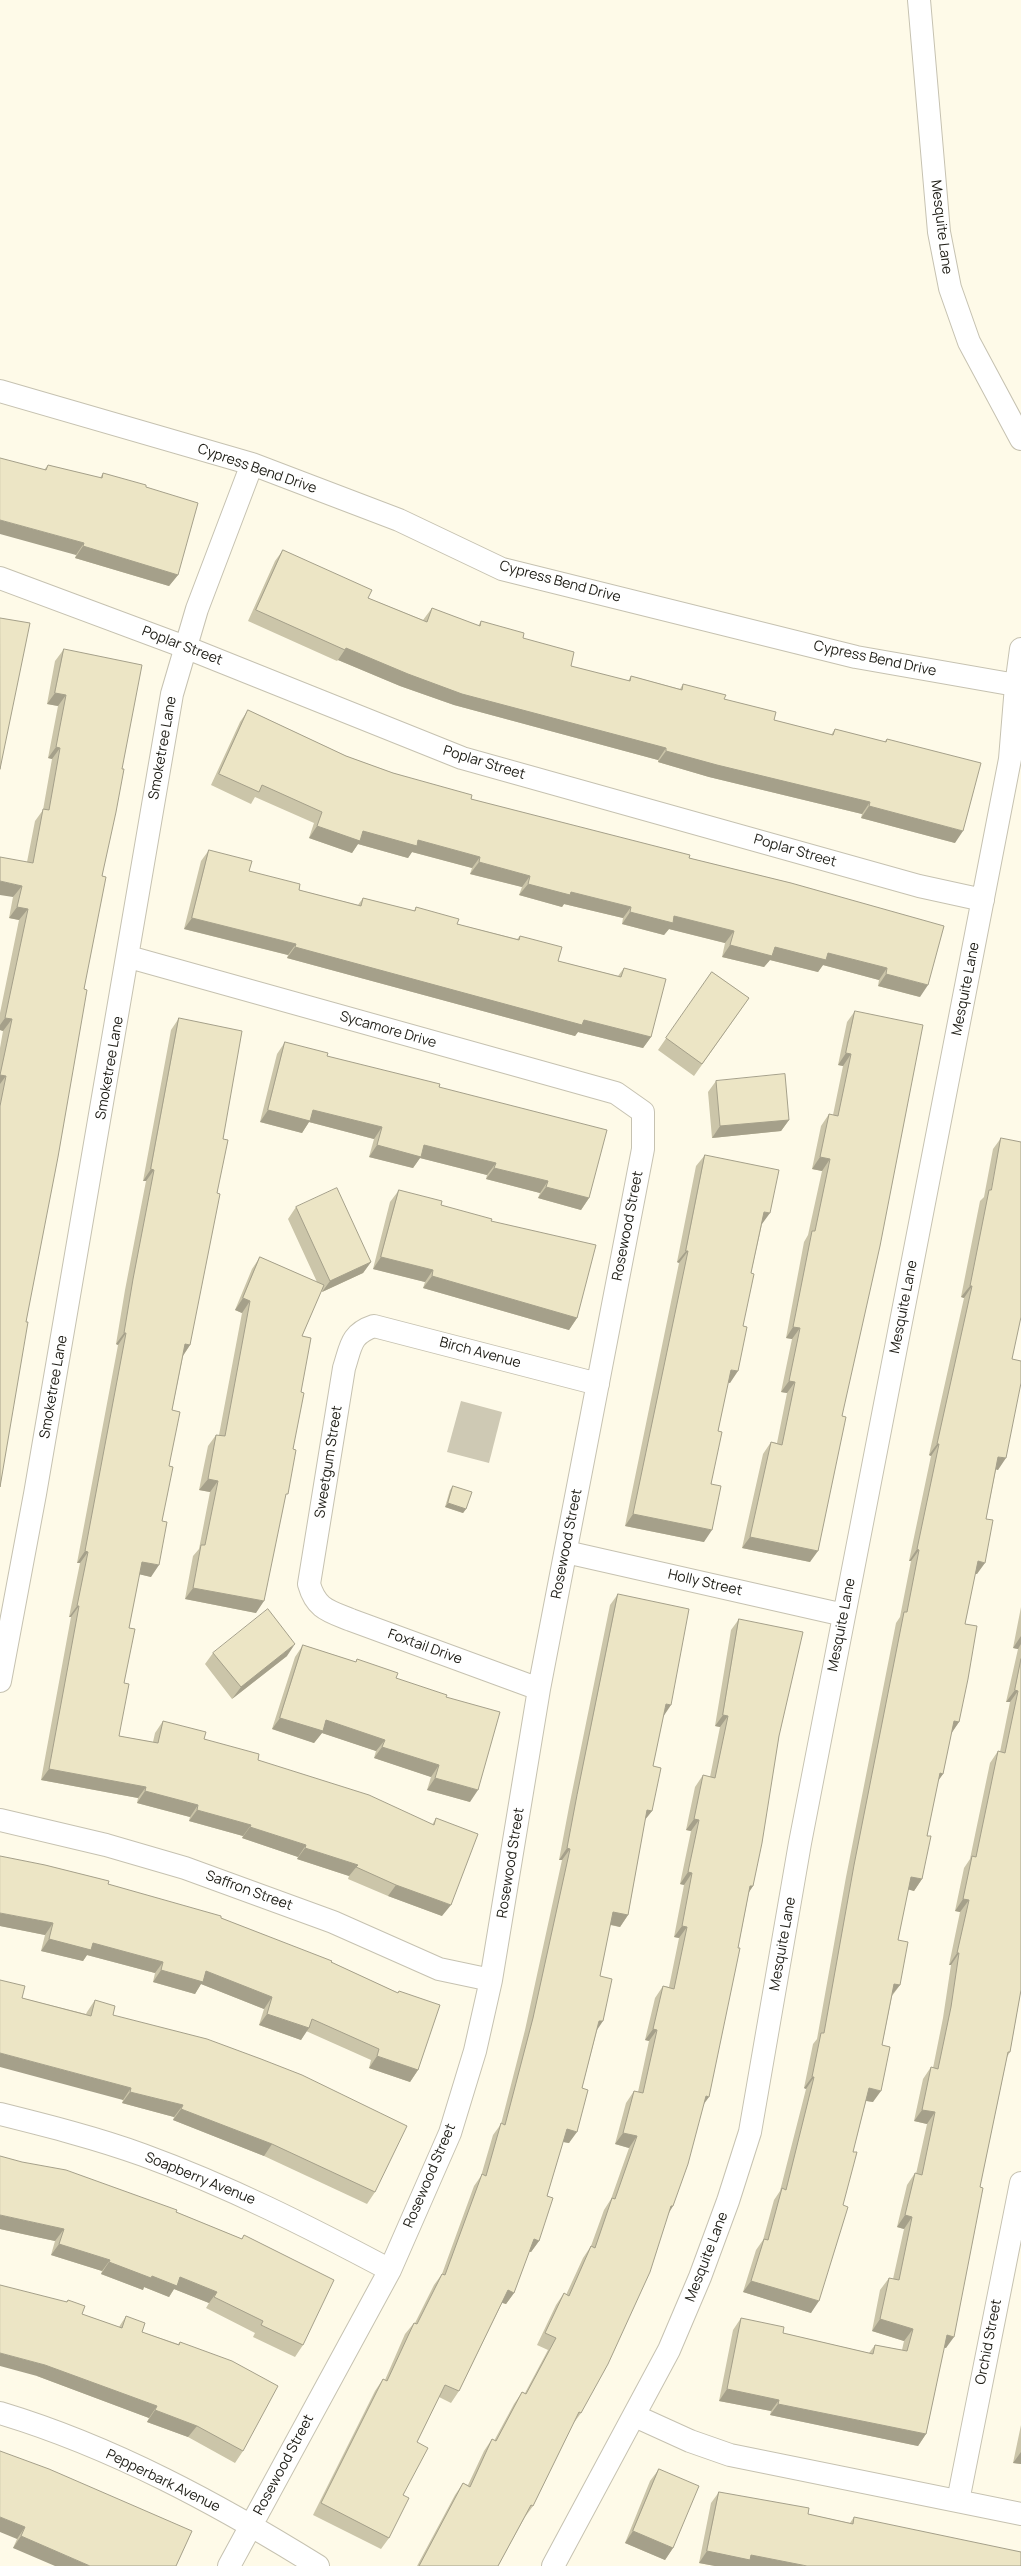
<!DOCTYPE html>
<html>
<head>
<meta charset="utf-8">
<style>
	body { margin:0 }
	canvas { display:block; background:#fefae8 }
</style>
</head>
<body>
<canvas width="1021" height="2566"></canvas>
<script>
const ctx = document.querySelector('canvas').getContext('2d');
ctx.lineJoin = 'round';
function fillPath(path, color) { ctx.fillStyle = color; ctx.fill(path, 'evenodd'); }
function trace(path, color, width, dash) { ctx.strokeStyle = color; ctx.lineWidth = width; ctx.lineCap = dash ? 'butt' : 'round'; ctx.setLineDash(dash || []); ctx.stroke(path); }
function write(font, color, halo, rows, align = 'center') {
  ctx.font = font + ' Manrope,sans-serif'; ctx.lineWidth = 3; ctx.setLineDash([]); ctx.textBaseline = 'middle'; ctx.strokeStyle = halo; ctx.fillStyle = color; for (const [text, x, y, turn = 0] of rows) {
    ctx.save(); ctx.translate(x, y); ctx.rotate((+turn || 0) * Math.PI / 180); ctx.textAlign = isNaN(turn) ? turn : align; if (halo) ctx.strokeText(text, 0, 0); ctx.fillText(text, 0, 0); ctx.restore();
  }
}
fillPath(new Path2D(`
	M461,1401L502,1412L489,1463L447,1452Z`), '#cec9b4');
const minor = new Path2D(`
	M919,0L939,232L950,288L969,342L1021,439
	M0,391L252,464L399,520L502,569L856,657L1021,686
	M0,578L185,647L462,758L919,886L983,900
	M129,957L616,1093L643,1112V1149L539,1689L491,1980L475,2051L450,2133L390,2270L229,2566
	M566,1552L844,1615
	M0,1681L35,1494L172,694L197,609L252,464
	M539,1689L351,1620C329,1611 316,1609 309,1584L344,1368C351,1347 350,1334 374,1326L598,1384
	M0,1820L106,1845L185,1868L333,1922L439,1969L491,1980
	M0,2114C48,2126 96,2138 143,2155C228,2186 309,2227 390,2270
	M0,2413C113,2447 218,2504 318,2566
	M635,2416L690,2441L730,2455L1021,2514
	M958,2501L1021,2183
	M553,2566L669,2350L700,2277L728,2201L750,2132L800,1843L1010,759L1016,686L1021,649`);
trace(minor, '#c6c2b1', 24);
trace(minor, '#fff', 22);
fillPath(new Path2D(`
	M48,465L100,478L103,473L146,487L178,575L169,586L75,558L76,555L44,470Z
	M283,550L368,598L423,620L432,608L478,626L481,621L523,638L571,666L628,681L631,676L680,689L683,684L724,699L774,720L831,735L835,729L884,742L887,739L955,843L861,818L862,814L709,777L658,762V760L454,705L400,686L338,660L337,661L248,621L275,561Z
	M64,649L122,769L102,876L84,989L26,1322L0,1487V1048L3,1031L0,1030V1013L19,920L9,918L13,897L27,862L35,821L43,810L52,759L48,758L58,706L47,704L55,661Z
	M248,710L346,756L393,773L471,799L689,858L791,883L920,997L878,986L879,980L823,965L818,972L770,960L764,967L722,957L725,943L669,929L664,935L622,924L623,918L564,904L562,907L519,895L522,887L470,874L472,868L412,852L408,858L358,844L352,853L309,838L314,823L255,797L251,804L211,785L240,722Z
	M209,850L249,871L299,890L358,905L363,898L414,911L416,907L457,924L517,939L520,936L558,961L618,976L624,968L651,1037L643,1048L578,1032L575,1036L287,958L288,955L184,929L201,861Z
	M712,972L749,998L694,1076L658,1050Z
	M855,1011L842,1416L810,1562L742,1548L763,1454L771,1442L777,1443L787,1393L781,1392L792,1339L786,1338L804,1242L808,1235L822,1171L812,1169L821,1126L829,1114L833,1115L843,1066L838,1065L847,1022Z
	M179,1018L223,1139L217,1193L190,1345L183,1356L172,1410L169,1466L162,1521L151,1577L139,1574L129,1628L124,1683L119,1736L153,1742L155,1733L163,1721L204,1739L258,1760L432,1825L436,1818L442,1916L388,1896L348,1879L349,1876L297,1859L298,1857L242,1838L243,1836L189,1821L190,1817L137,1803L138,1798L41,1780L71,1617H69L80,1563H77L118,1345L116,1344L125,1290L146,1181H143L171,1030Z
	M285,1042L327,1056L439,1087L589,1198L581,1210L538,1198L540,1193L486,1179L487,1175L420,1158L413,1168L369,1157L374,1139L309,1122L302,1133L260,1122L277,1054Z
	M716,1081L789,1120L781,1131L712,1138L708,1092Z
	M1001,1138L1012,1359L998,1470L996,1469L986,1519L977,1574H975L965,1624L959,1722L951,1733L943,1774L938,1781L927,1836L922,1879L914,1891L908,1889L898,1940L900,1985L892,1996L882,2045L873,2102L866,2101L811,2313L743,2292L756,2250L763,2240L774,2200L780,2191L806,2089L804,2088L813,2044L817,2039L846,1877L896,1623L900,1617L911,1561H909L931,1456L929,1455L964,1298L961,1297L980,1201L984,1197L993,1149Z
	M705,1155L762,1224L751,1273L730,1383L728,1382L718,1431L704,1542L625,1526L679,1263L677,1262L696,1166Z
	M399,1190L441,1205L491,1221L577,1318L569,1330L423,1288L425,1282L373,1269L390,1202Z
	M296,1207L371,1262L363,1273L322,1292L321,1291L302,1336L301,1392L293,1449L285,1499L256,1613L185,1599L193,1556L199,1549L210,1492L199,1490L208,1446L216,1435H219L242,1313L235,1310L252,1269L260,1257L317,1282L288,1219Z
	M453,1486L466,1509L463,1513L445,1507L450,1490Z
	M618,1594L663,1716L653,1766L652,1811L645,1820L628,1915L620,1927L610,1925L600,1976L597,2030L582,2088L569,2143L563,2142L547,2196L539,2241L531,2252H529L514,2293L506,2304L502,2303L459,2391L451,2403L439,2397L417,2442L403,2495L389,2538L381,2549L313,2515L375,2391L383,2379L385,2380L405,2334L414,2323H415L434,2285L442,2274L474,2186L481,2176L493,2135L501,2124L525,2030L562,1860H559L569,1807L610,1605Z
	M1021,1607V1990L1010,2052L1007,2057L946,2348H944L926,2434L918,2446L770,2415L771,2411L719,2401L733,2330L741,2318L783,2333L869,2353L875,2345L902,2350L904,2341L872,2331L880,2290L889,2278L893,2279L904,2229L897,2227L907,2185L915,2173L916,2174L927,2124L914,2121L923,2079L931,2067L933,2068L943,2018L951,1965H949L960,1912L955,1911L964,1868L970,1859L990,1763L998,1751L1000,1752L1010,1702H1006L1018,1649L1013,1648Z
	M739,1619L779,1736L753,1886L749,1892L738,1948L703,2105L673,2206L669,2213L581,2413L573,2424L533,2506L525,2517L498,2566H417L455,2495L463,2483L468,2485L484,2451L492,2439L494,2441L514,2404L522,2392L525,2393L548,2350L537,2345L556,2305L564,2293L566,2295L583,2258L591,2246L604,2210L611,2199L629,2148L615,2144L626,2103L634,2091L638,2092L649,2041L645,2040L655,1998L663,1986L669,1987L679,1938L674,1937L684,1885L680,1884L691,1831L686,1830L695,1787L703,1775L710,1777L720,1727L715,1726L731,1630Z
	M303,1645L356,1662L357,1659L396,1678L446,1697L470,1802L427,1790L431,1777L374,1758L376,1751L322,1733L314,1743L272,1729L295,1657Z
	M213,1653L287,1656L232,1699L205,1664Z
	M108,1884L221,1918L331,1962L398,1993L399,1991L418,2070L410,2082L369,2068L371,2060L306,2031L301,2040L259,2025L264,2009L201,1984L195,1994L153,1982L155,1973L87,1955L83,1961L41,1951L45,1935L0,1926Z
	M22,1998L86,2014L87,2012L95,2000L113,2015L375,2192L367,2204L264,2156L173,2120L174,2117L122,2103L123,2100Z
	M176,2212L242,2239L244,2235L303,2345L295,2357L253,2337L255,2333L206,2308L209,2303L174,2289L169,2297L144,2287L143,2290L101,2274L102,2271L51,2255L55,2241L0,2229Z
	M68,2300L82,2314L119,2327L126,2316L142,2332L178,2344L180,2342L243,2451L235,2463L188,2437L147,2422L149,2418L37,2376L66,2302Z
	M1021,2425V2464L1013,2463Z
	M0,2451L176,2566L13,2548L17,2539Z
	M659,2469L673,2548L665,2560L625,2543L650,2481Z
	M719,2492L808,2514L850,2523L854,2517L1021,2566H715L699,2563L711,2503Z`), '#cbc5a9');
fillPath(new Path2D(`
	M0,520L84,543L76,555L0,534Z
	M83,546L178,575L169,586L75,558Z
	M346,648L666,748L658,760L454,705L400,686L338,660Z
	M55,693L66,695L58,706L47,704Z
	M56,747L60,748L52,759L48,758Z
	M666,751L870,802L862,814L709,777L658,762Z
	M869,806L963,831L955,843L861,818Z
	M317,826L363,831L418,840L480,857L472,868L412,852L408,858L358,844L352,853L309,838Z
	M479,862L530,876L522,887L470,874Z
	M0,881L22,886L13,897L0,895Z
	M528,884L571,892L631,907L623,918L564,904L562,907L519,895Z
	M17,907L28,909L19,920L9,918Z
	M630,912L674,916L734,931L725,943L669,929L664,935L622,924Z
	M192,918L296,944L288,955L184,929Z
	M730,945L775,947L828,953L887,968L879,980L823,965L818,972L770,960L764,967L722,957Z
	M295,947L584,1020L651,1037L643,1048L578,1032L575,1036L287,958Z
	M886,974L928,985L920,997L878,986Z
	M5,1018L12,1019L3,1031L0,1030V1025Z
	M846,1053L851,1054L843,1066L838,1065Z
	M0,1075L6,1076L0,1084Z
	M268,1110H313L382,1127L374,1139L309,1122L302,1133L260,1122Z
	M789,1120L781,1131L712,1138L720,1126Z
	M377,1145H424L496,1163L487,1175L420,1158L413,1168L369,1157Z
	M820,1157L830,1159L822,1171L812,1169Z
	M494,1168L548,1181L540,1193L486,1179Z
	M151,1169L154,1170L146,1181H143Z
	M546,1187L589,1198L581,1210L538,1198Z
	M764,1212L770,1213L762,1224L756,1223Z
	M686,1251H688L679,1263L677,1262Z
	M381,1257L433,1270L425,1282L373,1269Z
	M371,1262L363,1273L322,1292L330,1281Z
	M432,1276L577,1318L569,1330L423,1288Z
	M970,1286H972L964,1298L961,1297Z
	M243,1298L250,1301L242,1313L235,1310Z
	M793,1327L800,1328L792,1339L786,1338Z
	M124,1333H126L118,1345L116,1344Z
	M185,1344L190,1345L182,1357Z
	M731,1370L738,1371L730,1383L722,1381Z
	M789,1381L795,1382L787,1393L781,1392Z
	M937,1444H939L931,1456L929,1455Z
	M998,1457L1006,1458L998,1470L990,1468Z
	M208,1479L218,1481L210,1492L199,1490Z
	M448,1503L466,1509L463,1513L445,1507Z
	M633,1514L712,1530L704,1542L625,1526Z
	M750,1537L818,1551L810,1562L742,1548Z
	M917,1549L919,1550L911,1561H909Z
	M85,1551L88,1552L80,1563H77Z
	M978,1561L985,1563L977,1574L970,1573Z
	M142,1562L159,1565L151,1577L134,1573Z
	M193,1588L264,1601L256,1613L185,1599Z
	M77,1606H79L71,1617H69Z
	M1021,1636V1644L1018,1649L1013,1648Z
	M295,1644L287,1656L232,1699L241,1687Z
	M1015,1690L1018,1691L1010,1702H1006Z
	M666,1704L671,1705L663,1717Z
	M723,1715L728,1716L720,1727L715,1726Z
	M280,1718L326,1720L385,1740L376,1751L322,1733L314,1743L272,1729Z
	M954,1721L959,1722L951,1734Z
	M382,1747L439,1765L431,1777L374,1758Z
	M49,1769L146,1787L138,1798L41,1780Z
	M940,1773L943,1774L935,1785Z
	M435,1778L478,1790L470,1802L427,1790Z
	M145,1791L198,1805L190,1817L137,1803Z
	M197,1810L251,1825L243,1836L189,1821Z
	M647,1810L652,1811L643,1822Z
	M694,1819L699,1820L691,1831L686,1830Z
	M250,1827L306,1845L298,1857L242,1838Z
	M305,1848L358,1865L349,1876L297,1859Z
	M567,1848L570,1849L562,1860H559Z
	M688,1872L692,1873L684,1885L680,1884Z
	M911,1877L922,1879L914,1891L903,1888Z
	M396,1885L451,1905L442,1916L388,1896Z
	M750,1886H753L745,1898Z
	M963,1899L969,1900L960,1912L955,1911Z
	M613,1912L628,1915L620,1927L604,1923Z
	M0,1913L53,1923L45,1935L0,1926Z
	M682,1926L687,1927L679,1938L674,1937Z
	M49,1939L93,1943L163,1962L155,1973L87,1955L83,1961L41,1951Z
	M957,1953H959L951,1965H949Z
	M161,1970L206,1971L272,1997L264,2009L201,1984L195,1994L153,1982Z
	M894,1984L900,1985L891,1996Z
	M267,2014L309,2028L301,2040L259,2025Z
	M599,2021H603L595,2033Z
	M653,2029L657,2030L649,2041L645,2040Z
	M0,2053L131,2088L123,2100L0,2067Z
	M377,2056L418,2070L410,2082L369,2068Z
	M812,2077H814L806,2089L804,2088Z
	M869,2088L881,2091L873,2102L861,2100Z
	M130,2092L183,2105L174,2117L122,2103Z
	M706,2096L709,2097L701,2108Z
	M181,2109L272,2144L264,2156L173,2120Z
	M922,2110L935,2112L927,2124L914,2121Z
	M567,2129L577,2132L569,2143L558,2141Z
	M623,2133L637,2136L629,2148L615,2144Z
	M671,2206H673L665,2218Z
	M0,2215L64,2229L55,2241L0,2229Z
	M905,2215L912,2217L904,2229L897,2227Z
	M534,2239L539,2241L531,2252L526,2251Z
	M59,2244L110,2260L102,2271L51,2255Z
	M109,2262L152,2276L180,2277L217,2292L209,2303L174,2289L169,2297L144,2287L143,2290L101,2274Z
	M751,2281L819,2301L811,2313L743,2292Z
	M508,2290L514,2293L506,2304L500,2302Z
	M880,2319L913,2329L904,2341L872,2331Z
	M947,2335L954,2337L946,2348L939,2347Z
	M0,2353L45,2365L157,2406L149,2418L37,2376L0,2366Z
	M727,2389L779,2400L771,2411L719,2401Z
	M778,2404L926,2434L918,2446L770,2415Z
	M155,2410L197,2426L188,2437L147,2422Z
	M1021,2452V2464L1013,2463Z
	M0,2517L25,2527L17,2539L0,2532Z
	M633,2531L673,2548L665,2560L625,2543Z
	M21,2536L90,2566H55L13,2548Z
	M707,2551L751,2555L807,2566H715L699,2563Z`), '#a5a08a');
const building = new Path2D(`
	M0,458L46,470L48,465L102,478L103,473L146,485V487L198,503L178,575L83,546L84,543L0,520Z
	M283,550L372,590L368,598L427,622L432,608L480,626L481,621L524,633L523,638L574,652L571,666L630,681L631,676L682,690L683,684L726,695L724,699L776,712L774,720L833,735L835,729L886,742L887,739L981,763L963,831L869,806L870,802L717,765L666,751V748L462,694L408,674L346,648L345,650L256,610Z
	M0,618L30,623L0,769Z
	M64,649L142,665L122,769H124L116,812L102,876L106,877L84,989L87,990L58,1157L26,1322H28L0,1487V1106L6,1076L0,1075L12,1019L5,1018L28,909L17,907L22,886L0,881V857L33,863L43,809L49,810L60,748L56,747L66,695L55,693Z
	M248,710L346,756L393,773L472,795L471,799L690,855L689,858L791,883L944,926L928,985L886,974L887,968L828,953L826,960L775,947L772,956L730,945L734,931L674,916L673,923L630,912L631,907L571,892L570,895L528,884L530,876L479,862L480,857L418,840L417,846L363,831L360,841L317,826L322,812L262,785L259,792L219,774Z
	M209,850L252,861L249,871L300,884L299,890L361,906L363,898L415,911L416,907L459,919L457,924L519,940L520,936L562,947L558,961L621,977L624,968L666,979L651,1037L584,1020L582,1025L295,947L296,944L192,918Z
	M712,972L749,998L702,1064L666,1038Z
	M855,1011L923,1025L880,1246L842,1416L846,1417L818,1551L750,1537L771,1442L782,1445L795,1382L789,1381L800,1328L793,1327L812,1231H815L830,1159L820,1157L829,1114L838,1116L851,1054L846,1053Z
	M179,1018L242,1031L223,1139L228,1140L217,1193L220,1194L190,1345L185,1344L172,1410L180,1412L169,1466L173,1467L162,1521L167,1522L159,1565L142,1562L129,1628L135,1629L124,1683L129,1684L119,1736L158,1743L163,1721L206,1732L204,1739L259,1754L258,1760L369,1795L434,1825L436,1818L478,1834L451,1905L396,1885L356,1867L358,1865L305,1848L306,1845L250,1827L251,1825L197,1810L198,1805L145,1791L146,1787L49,1769L79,1606H77L88,1552L85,1551L126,1333H124L133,1279L154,1170L151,1169Z
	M285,1042L328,1053L327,1056L440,1084L439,1087L607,1130L589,1198L546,1187L548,1181L494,1168L496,1163L424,1145L421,1157L377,1145L382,1127L313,1110L310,1121L268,1110Z
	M785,1074L789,1120L720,1126L716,1081Z
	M1001,1138L1021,1142V1317L1012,1359L1021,1361V1383L1006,1458L998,1457L986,1519L993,1520L985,1563L978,1561L965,1624L977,1626L968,1679L959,1722L954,1721L943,1774L940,1773L927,1836H931L922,1879L911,1877L898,1940L908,1942L900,1985L894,1984L882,2045L890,2047L881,2091L869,2088L853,2152H857L843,2205L848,2207L819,2301L751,2281L764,2239L768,2240L782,2188L786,2190L814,2077H812L821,2033H824L854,1865L904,1612H907L919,1550L917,1549L939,1444H937L972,1286H970L989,1190H991Z
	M705,1155L779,1170L770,1213L764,1212L751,1273L754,1274L743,1326L747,1327L738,1371L731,1370L718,1431L722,1432L711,1484L721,1486L712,1530L633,1514L688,1251H686Z
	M337,1188L371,1262L330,1281L296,1207Z
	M399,1190L442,1201L441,1205L492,1219L491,1221L596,1245L577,1318L432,1276L433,1270L381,1257Z
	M260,1257L324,1285L302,1336L311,1338L301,1392L304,1393L293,1449L296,1450L288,1494H286L264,1601L193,1588L201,1545H205L218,1481L208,1479L216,1435L225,1436L250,1301L243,1298Z
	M453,1486L472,1492L466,1509L448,1503Z
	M618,1594L689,1609L671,1705L666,1704L653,1766L661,1768L652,1811L647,1810L628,1915L613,1912L600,1976L612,1979L603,2021H599L582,2088L588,2090L577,2132L567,2129L547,2196L553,2198L539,2241L534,2239L514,2293L508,2290L459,2391L445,2385L417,2442L428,2448L403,2495L409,2498L389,2538L321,2503L383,2379L387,2381L414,2323L417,2324L442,2274L445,2275L482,2174L486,2176L501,2123L505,2125L533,2018L570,1849L567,1848L577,1795Z
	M268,1609L295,1644L241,1687L213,1653Z
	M739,1619L803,1632L779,1736L762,1843L753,1886H750L738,1948H740L709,2097L706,2096L688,2164L673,2206H671L650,2272L608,2364L581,2413L579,2412L533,2506L531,2505L498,2566H419L463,2483L470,2487L492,2439L496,2441L522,2392L526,2394L556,2338L545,2333L564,2293L569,2296L591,2246L595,2248L612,2198L615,2199L637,2136L623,2133L634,2091L643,2093L657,2030L653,2029L663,1986L674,1989L687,1927L682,1926L692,1873L688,1872L699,1820L694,1819L703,1775L715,1778L728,1716L723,1715Z
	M303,1645L356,1662L357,1659L398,1673L396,1678L447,1695L446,1697L500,1712L478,1790L435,1778L439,1765L382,1747L385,1740L326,1720L323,1731L280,1718Z
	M1021,1659V1990L1010,2052H1008L980,2187L983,2188L954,2337L947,2335L926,2434L778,2404L779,2400L727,2389L741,2318L784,2327L783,2333L873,2354L875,2345L907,2351L913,2329L880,2319L889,2278L899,2280L912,2217L905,2215L915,2173L922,2175L935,2112L922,2110L931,2067L938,2069L951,2007L959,1953H957L969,1900L963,1899L972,1856L976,1857L998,1751L1005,1753L1018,1691L1015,1690Z
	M0,1856L45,1865L109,1881L108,1884L221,1916V1918L332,1961L331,1962L398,1993L399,1991L440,2005L418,2070L377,2056L379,2049L312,2019L309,2028L267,2014L272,1997L206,1971L203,1982L161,1970L163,1962L93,1943L91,1950L49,1939L53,1923L0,1913Z
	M0,1980L25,1986L22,1998L91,2016L95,2000L115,2006L113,2015L207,2039L261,2059L302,2075L407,2126L375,2192L272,2144L181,2109L183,2105L130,2092L131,2088L0,2053Z
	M0,2156L22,2162L66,2170L177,2210L176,2212L242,2239L244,2235L334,2280L303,2345L261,2325L263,2321L214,2297L217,2292L180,2277L177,2286L152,2276L151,2278L109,2262L110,2260L59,2244L64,2229L0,2215Z
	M0,2285L67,2302L68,2300L85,2306L82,2314L122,2328L126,2316L145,2323L142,2332L179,2345L180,2342L232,2361L278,2386L243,2451L197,2426L155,2410L157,2406L45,2365L0,2353Z
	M0,2451L49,2469L192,2531L176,2566H90L21,2536L25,2527L0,2517Z
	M659,2469L699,2486L673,2548L633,2531Z
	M719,2492L809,2508L808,2514L853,2524L854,2517L1021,2552V2566H807L751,2555L750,2560L707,2551Z`);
fillPath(building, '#ece5c5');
trace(building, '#a5a08a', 1);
write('14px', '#22211a', '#fff', [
	["Mesquite Lane",941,227,83],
	["Cypress Bend Drive",257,469,19],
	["Cypress Bend Drive",560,582,15],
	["Poplar Street",182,646,21],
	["Cypress Bend Drive",875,659,12],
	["Smoketree Lane",163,748,-80],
	["Poplar Street",484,763,17],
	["Poplar Street",795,851,16],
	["Mesquite Lane",966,989,-79],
	["Sycamore Drive",388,1030,16],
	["Smoketree Lane",110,1068,-80],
	["Rosewood Street",628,1226,-79],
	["Mesquite Lane",904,1307,-79],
	["Birch Avenue",480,1353,15],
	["Smoketree Lane",54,1387,-80],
	["Sweetgum Street",329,1462,-81],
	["Rosewood Street",567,1544,-79],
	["Holly Street",705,1583,13],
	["Mesquite Lane",842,1625,-79],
	["Foxtail Drive",425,1647,20],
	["Rosewood Street",511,1863,-81],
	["Saffron Street",249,1891,20],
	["Mesquite Lane",783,1944,-80],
	["Rosewood Street",430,2176,-67],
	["Soapberry Avenue",200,2179,22],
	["Mesquite Lane",707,2257,-69],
	["Orchid Street",989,2342,-79],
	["Rosewood Street",284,2465,-62],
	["Pepperbark Avenue",163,2481,26]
]);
</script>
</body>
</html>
